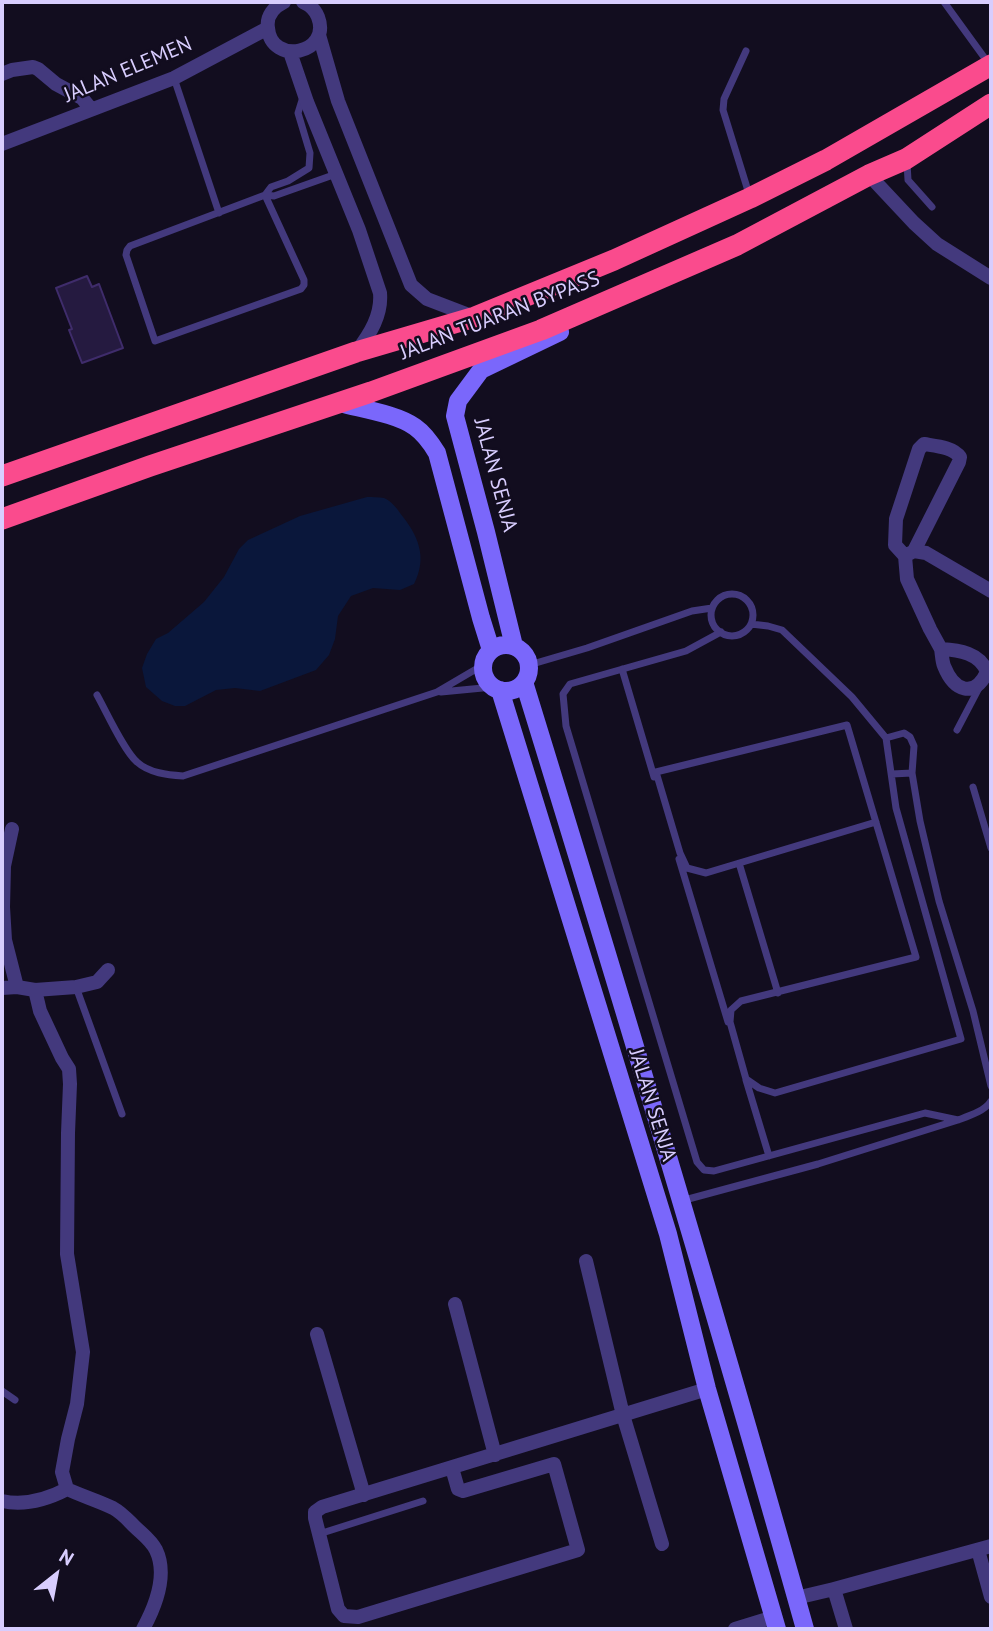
<!DOCTYPE html>
<html>
<head>
<meta charset="utf-8">
<style>
	body { margin:0 }
	#map { position:relative; width:993px; height:1631px; overflow:hidden; background:#120d1f; font-family:"PT Sans",sans-serif }
	canvas { display:block }
	.frame { position:absolute; inset:0; border:4px solid #d8cdfe; pointer-events:none }
	.north { position:absolute; left:21px; top:1540px; width:70px; height:70px; -webkit-text-stroke:5px #120d1f; paint-order:stroke; rotate:31deg; font-size:19px; font-weight:700; line-height:28px; text-align:center; color:#d8cdfe }
	.north::after { content:''; display:block; margin:auto; width:24px; height:32px; background:#d8cdfe; clip-path:polygon(50% 0,100% 100%,50% 72%,0 100%) }
</style>
</head>
<body>
<div id="map">
<canvas width="993" height="1631"></canvas>
<div class="frame"></div>
<div class="north">N</div>
</div>
<script>
const ctx = document.querySelector('canvas').getContext('2d');
ctx.lineJoin = 'round';
function fillPath(path, color) { ctx.fillStyle = color; ctx.fill(path, 'evenodd'); }
function trace(path, color, width, dash) { ctx.strokeStyle = color; ctx.lineWidth = width; ctx.lineCap = dash ? 'butt' : 'round'; ctx.setLineDash(dash || []); ctx.stroke(path); }
function write(font, color, halo, rows, align = 'center') {
  ctx.font = font + ' "PT Sans",sans-serif'; ctx.lineWidth = 5; ctx.setLineDash([]); ctx.textBaseline = 'middle'; ctx.strokeStyle = halo; ctx.fillStyle = color; for (const [text, x, y, turn = 0] of rows) {
    ctx.save(); ctx.translate(x, y); ctx.rotate((+turn || 0) * Math.PI / 180); ctx.textAlign = isNaN(turn) ? turn : align; if (halo) ctx.strokeText(text, 0, 0); ctx.fillText(text, 0, 0); ctx.restore();
  }
}
fillPath(new Path2D(`
	M367,497C372,497 379,497 384,498C391,501 396,507 400,513C418,535 428,557 414,584L400,590L373,588L351,596L338,616L335,639L329,655L316,670L260,691L235,688L216,690L185,706H175L162,701L146,687L142,668L147,654L156,639L168,633L204,602L224,577L239,549L248,540L300,516Z`), '#0a173b');
const building = new Path2D(`
	M87,276L92,287L99,284L123,348L82,363L69,330L72,329L56,288Z`);
fillPath(building, '#251a40');
trace(building, '#3f2c6b', 2);
trace(new Path2D(`
	M944,2L989,64
	M746,51L724,99L723,110L749,194
	M174,78L219,213
	M303,97L298,113L310,153L309,168L288,181L271,187L265,195L304,280V285L301,289L155,341L126,255L127,250L130,246L265,195L274,196L336,174
	M907,163L908,180L932,207
	M711 615a21 21 0 1 1 42 0a21 21 0 1 1-42 0Z
	M751,624L768,626L782,630L852,697L886,738L896,808L961,1039L775,1093L759,1088L746,1079L730,1022L731,1010L741,1001L916,957L847,725L656,772L680,853L687,868L706,873L876,822
	M721,632L686,651L570,684L563,694L566,726L697,1162L704,1170L714,1171L925,1113L958,1120
	M529,665L587,648L692,611L712,608
	M622,669L654,777
	M441,692L493,687
	M97,695C106,711 124,751 137,762C149,773 168,775 183,776L437,692L483,665
	M957,730L979,688
	M886,738L904,733L910,737L914,746L912,773L920,821L939,901L973,1011L991,1086
	M892,774L912,773
	M973,787L991,848
	M679,859L728,1022
	M739,863L778,993
	M76,987L122,1114
	M746,1080L769,1156
	M681,1201L818,1164L958,1120C969,1116 985,1111 991,1101
	M2,1391L15,1400
	M319,1534L423,1501`), '#43397d', 7);
trace(new Path2D(`
	M284,2C274,7 266,16 268,28C271,66 332,54 318,17C315,9 310,5 303,2
	M319,35L338,101L411,285L427,299L474,317
	M290,52L307,102L359,230L380,293C382,315 370,334 357,351
	M2,74L12,70L33,67L38,69L56,84L82,98L91,109
	M2,144L174,78L268,28
	M869,175L914,223L937,244L991,278
	M914,551L926,553L991,591
	M905,556L895,545L896,519L919,449L924,444C936,446 953,447 960,457L959,462L914,551L905,556L907,579L930,629L941,649
	M941,649C959,650 980,653 987,672C974,699 954,691 944,666C942,661 942,654 941,649Z
	M12,829L4,866L3,907L5,940L17,987
	M2,988L17,987L35,990L76,987L97,982L108,970
	M35,990L40,1011L62,1058L69,1069L70,1084L68,1133L67,1254L83,1352L77,1404L68,1439L62,1472L67,1489C82,1496 99,1501 113,1508C122,1513 127,1519 134,1526C142,1534 151,1540 156,1550C168,1575 155,1607 143,1629
	M586,1261L623,1415L662,1544
	M455,1304L495,1455
	M317,1334L364,1495
	M452,1468L458,1489L463,1491L554,1464L578,1550L358,1617L344,1616L338,1609L315,1518V1512L322,1507L707,1389
	M2,1501C25,1506 46,1500 67,1489
	M978,1550L991,1597
	M834,1589L846,1629
	M796,1598L834,1589L991,1546
	M735,1629L774,1617`), '#43397d', 14);
trace(new Path2D(`
	M340,403C362,409 397,414 415,427C425,434 431,443 437,453L481,618L491,650
	M483 668a23 23 0 1 1 46 0a23 23 0 1 1-46 0Z
	M514,646L486,532L455,416L458,401L481,370L560,332
	M524,682C621,997 716,1312 805,1629
	M500,690L668,1234L707,1389L777,1629`), '#7a67fb', 18);
trace(new Path2D(`
	M2,476L356,352L475,317L614,260L750,198L826,160L991,65
	M2,519L150,466L371,392L541,330L737,245L869,175L906,159L991,104`), '#fa4b8d', 21);
write('21px', '#d8cdfe', '#120d1f', [
	["JALAN ELEMEN",128,70,-23],
	["JALAN TUARAN BYPASS",500,316,-21],
	["JALAN SENJA",495,475,75],
	["JALAN SENJA",652,1105,73]
]);
</script>
</body>
</html>
